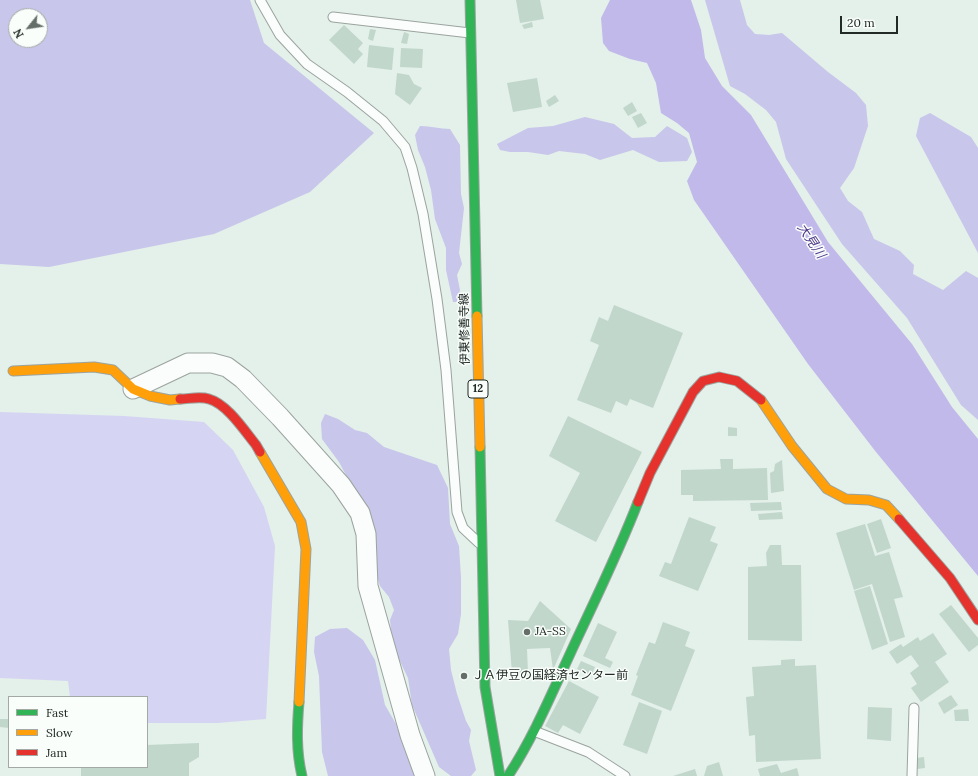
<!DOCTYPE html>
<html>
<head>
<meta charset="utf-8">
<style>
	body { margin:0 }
	#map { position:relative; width:978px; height:776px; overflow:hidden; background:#e4f0ea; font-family:Lora,serif }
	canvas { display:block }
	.legend { position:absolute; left:8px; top:696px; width:140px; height:72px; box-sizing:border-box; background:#f9fefb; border:1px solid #a3a9a5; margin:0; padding:5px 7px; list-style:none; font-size:12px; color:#212a25 }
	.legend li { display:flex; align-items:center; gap:8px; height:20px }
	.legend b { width:20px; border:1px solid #a3a9a5 }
	.north { position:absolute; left:8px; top:8px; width:40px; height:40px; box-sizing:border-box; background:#f9fefb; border:1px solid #a3a9a5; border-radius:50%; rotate:240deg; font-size:11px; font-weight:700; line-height:16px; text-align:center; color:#212a25 }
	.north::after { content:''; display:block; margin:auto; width:14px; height:18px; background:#656f6a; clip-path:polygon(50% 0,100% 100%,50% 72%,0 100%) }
	.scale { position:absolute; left:840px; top:16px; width:58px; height:18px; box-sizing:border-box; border:2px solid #212a25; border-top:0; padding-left:5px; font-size:12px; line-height:14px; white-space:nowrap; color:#212a25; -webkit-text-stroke:3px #f9fefb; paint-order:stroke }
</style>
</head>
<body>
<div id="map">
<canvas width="978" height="776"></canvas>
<ul class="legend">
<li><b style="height:5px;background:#30b455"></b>Fast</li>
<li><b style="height:5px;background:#ff9f0a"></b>Slow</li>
<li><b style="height:5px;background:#e5322d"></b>Jam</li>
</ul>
<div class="north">N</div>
<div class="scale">20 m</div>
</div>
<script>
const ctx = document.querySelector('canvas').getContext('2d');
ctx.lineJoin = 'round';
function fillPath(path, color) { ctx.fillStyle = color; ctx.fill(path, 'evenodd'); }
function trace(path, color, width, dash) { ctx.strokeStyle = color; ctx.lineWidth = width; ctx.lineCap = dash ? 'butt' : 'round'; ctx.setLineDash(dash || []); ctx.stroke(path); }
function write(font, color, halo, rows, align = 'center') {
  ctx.font = font + ' Lora,"Noto Sans JP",serif'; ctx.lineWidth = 3; ctx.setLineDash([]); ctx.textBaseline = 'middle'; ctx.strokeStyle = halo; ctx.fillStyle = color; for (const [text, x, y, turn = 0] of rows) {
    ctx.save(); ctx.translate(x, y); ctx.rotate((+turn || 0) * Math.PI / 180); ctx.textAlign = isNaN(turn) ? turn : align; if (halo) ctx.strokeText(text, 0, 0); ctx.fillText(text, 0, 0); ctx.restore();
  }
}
fillPath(new Path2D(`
	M0,412L124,416L204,422L233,450L264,507L275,546L266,719L217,723H147V697H70L68,681L0,678Z`), '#d5d4f2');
fillPath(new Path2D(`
	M0,0H250L264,43L374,133L310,192L214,234L49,267L0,264ZM16,16H40V40H16Z
	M705,0H740L747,25L755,34L769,35L782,33L828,72L856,93L866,105L868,126L854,168L840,188L848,201L862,212L874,239L900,251L914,265L913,274L943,290L966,271L978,278V420L961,405L907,318L842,244L786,159L776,122L766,110L745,94L730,86Z
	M930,113L971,137L978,148V253L916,136L920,118Z
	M585,117L614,124L632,138L655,137L667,126L687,138L692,152L687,161L659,162L633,150L600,160L585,154L559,151L548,155L528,152H510L500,150L497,144L528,128L553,126Z
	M420,126C431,126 440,129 450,129L460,145L461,194L464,208L459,253L462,264L457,275L460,290L457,302H453L446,270V248L435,219L431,190L425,167L418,150L415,135Z
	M325,414L338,419L355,430L367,433L384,447L437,465L448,488L450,524L459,546L461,578V614L458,634L449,649L451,670L457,694L466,721L471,730L469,741L476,770L471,776H451L439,767L412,705L408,678L398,657L392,640L390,620L394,610L389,597L380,586L347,477L339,462L322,439L321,423Z
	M347,628L363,640L375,660L385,705L396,724L415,776H328L322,752L319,676L314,652L315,637L330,629Z`), '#c8c6ea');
fillPath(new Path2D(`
	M610,0H691L701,30L705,58L722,86L751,115L828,242L912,344L952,407L978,439V576L876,452L808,364L694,200L687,181L697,162L689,133L677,123L661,113L656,83L647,63L630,59L609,51L603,43L601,18Z`), '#c0b9e9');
fillPath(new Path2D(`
	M516,0H540L544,19L520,23Z
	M532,22L533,27L524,29L522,25Z
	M344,25L363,43L358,49L363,54L354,64L329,40Z
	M370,29L376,30L373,41L368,39Z
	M404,32L409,34L407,44L401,43Z
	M369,45L394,48L392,70L367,67Z
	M401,48L423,49L422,68L400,67Z
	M397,73L409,75L414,84L422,88L410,105L395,94Z
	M537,78L542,107L513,112L507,83Z
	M555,95L559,101L549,107L546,101Z
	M632,102L637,111L628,116L623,108Z
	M641,113L647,123L638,128L632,117Z
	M614,305L683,333L653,408L630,399L627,406L616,401L611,413L577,400L599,345L590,341L599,317L608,321Z
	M568,416L642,452L596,542L555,521L580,473L549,456Z
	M728,427L737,428V436H728Z
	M720,459H733V469L767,468L768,500L693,501V495H681V470L721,469Z
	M782,460L784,491L771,493L770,473L774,471L775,464Z
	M781,502L782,510L751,511L750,503Z
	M782,512L783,519L759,520L758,514Z
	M689,517L716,527L710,541L718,544L698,591L659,576L665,562L671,564Z
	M881,519L891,548L877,553L867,524Z
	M865,524L875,556L889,552L903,597L894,599L905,637L890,642L872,584L854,590L836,533Z
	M770,545H781L782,565H801L802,641L748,640V567L767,566L766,553Z
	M870,586L888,644L872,650L854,591Z
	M540,601L571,629L553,670L550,648L527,649L528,673L512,674L508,620L528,621Z
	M951,605L978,638V645L969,652L939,614Z
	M663,622L690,632L685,646L695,650L671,711L631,695L638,676L636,675L649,642L655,644Z
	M598,623L617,632L605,658L613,662L610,668L583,656Z
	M933,633L947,654L935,662L949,682L921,702L911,688L917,684L910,673L919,666L911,655L897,664L889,652L901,644L903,647L918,637L920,641Z
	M795,659V666L816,665L821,759L756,762L755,735L749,736L746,697L754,696L752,667L781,665V660Z
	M581,661L595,667L591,676L577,669Z
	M569,681L599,697L580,734L563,725L558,733L545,726Z
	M951,695L958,705L944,714L938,703Z
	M639,702L662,711L647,754L623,745Z
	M868,707L892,708L891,741L867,739Z
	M968,709L969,721H955L954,710Z
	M0,719H9V728L0,727Z
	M199,743V757L189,763V776H81V767H147V745Z
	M924,757L925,768L917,769L916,758Z
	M719,762L723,776H704L707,766Z
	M777,764L781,773L797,768L799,776H760L758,769Z
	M695,769L697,776H673Z`), '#c1d7cc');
const lane = new Path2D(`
	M260,0L280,35L307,64L347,92L383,121L405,147L412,168L423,214L437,299L446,370L457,512L463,528L479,543
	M333,17L470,33
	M534,731L588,752L625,776
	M912,776L914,708`);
const street = new Path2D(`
	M133,389L188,363H212L227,367L243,379L280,417L341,485L360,513L366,534L368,586L410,735L425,776`);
const fast = new Path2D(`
	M470,0L477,316
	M480,447L485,687L500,776
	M299,702C297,727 296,751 302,776
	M508,776C533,738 551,695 570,654C593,604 618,554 638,502`);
const slow = new Path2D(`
	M477,316L480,447
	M13,371L94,367L113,370L133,389L150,396L170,400L180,399
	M761,400L792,446L827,489L846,499L869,500L886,505L899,519
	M260,452L301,522L306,549L299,702`);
const jam = new Path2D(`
	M180,399C189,399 200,396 209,399C227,404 244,430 256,445L260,452
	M638,502L650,473L693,392L703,381L719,377L737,381L761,400
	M899,519L950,578L978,620`);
trace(lane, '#9ba49f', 11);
trace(street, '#9ba49f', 21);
trace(fast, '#9ba49f', 11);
trace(slow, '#9ba49f', 11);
trace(jam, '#9ba49f', 11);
trace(lane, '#fbfdfc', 9);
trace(street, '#fbfdfc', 19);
trace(fast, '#30b455', 9);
trace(slow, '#ff9f0a', 9);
trace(jam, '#e5322d', 9);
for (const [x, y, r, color] of [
	[527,632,4,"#656f6a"],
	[464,676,4,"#656f6a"]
]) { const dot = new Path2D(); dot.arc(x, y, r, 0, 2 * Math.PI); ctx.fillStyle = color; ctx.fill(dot); trace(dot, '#f9fefb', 1.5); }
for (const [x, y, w] of [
	[478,389,20]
]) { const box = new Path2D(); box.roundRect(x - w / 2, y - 9, w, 18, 3); ctx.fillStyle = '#f9fefb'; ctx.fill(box); trace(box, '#212a25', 1); }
write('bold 11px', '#212a25', null, [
	["12",478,389]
]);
write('12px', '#212a25', '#f9fefb', [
	["伊東修善寺線",465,329,-91]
]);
write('12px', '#212a25', '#f9fefb', [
	["JA-SS",535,632],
	["ＪＡ伊豆の国経済センター前",472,676]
], 'left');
write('italic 13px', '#51388c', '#f9fefb', [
	["大見川",811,241,56]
]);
</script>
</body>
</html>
